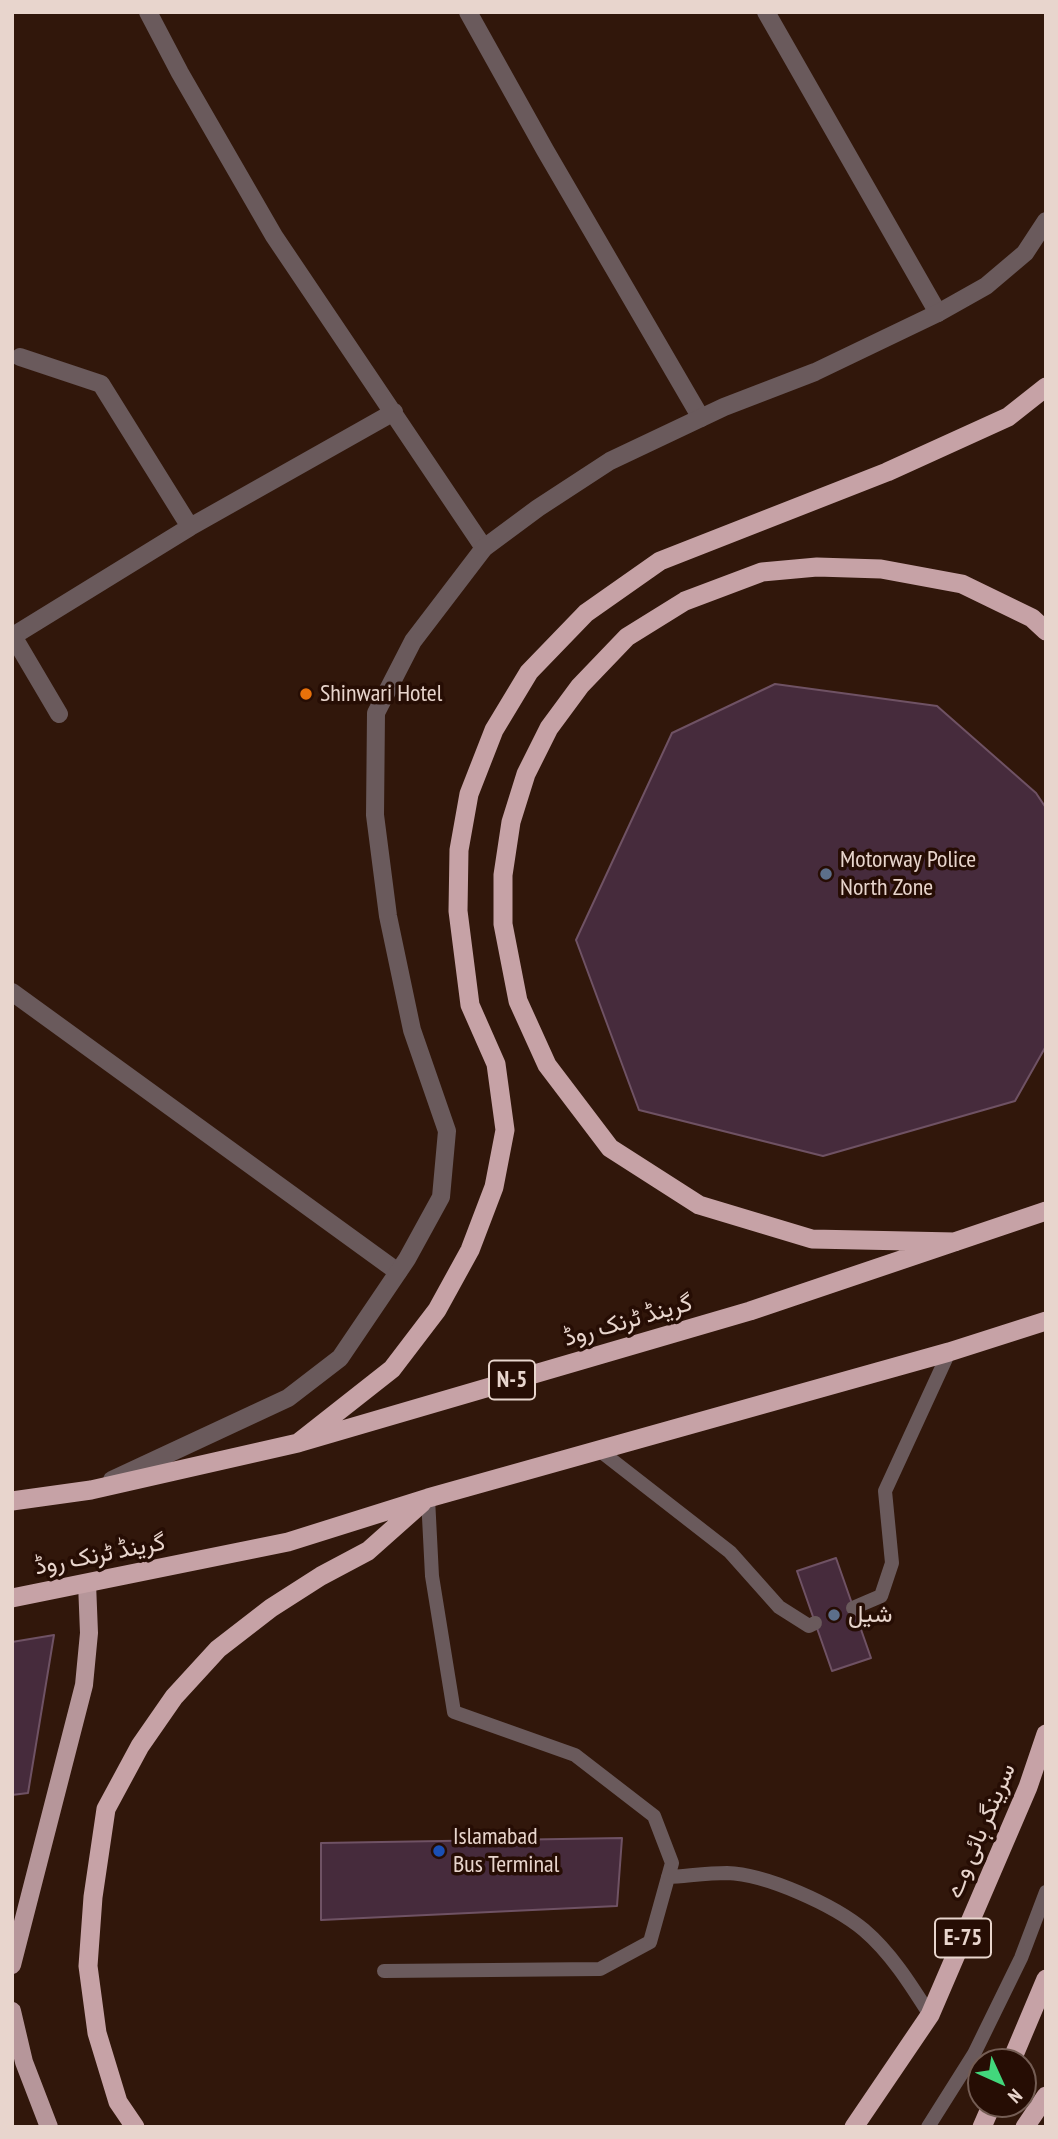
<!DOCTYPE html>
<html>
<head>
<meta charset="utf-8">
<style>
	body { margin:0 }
	#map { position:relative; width:1058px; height:2139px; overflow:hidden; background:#31170b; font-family:"PT Sans Narrow",sans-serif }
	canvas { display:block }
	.frame { position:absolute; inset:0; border:14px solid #e8d5cd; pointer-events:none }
	.north { position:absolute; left:967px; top:2048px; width:70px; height:70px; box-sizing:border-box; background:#260d04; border:2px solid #745d54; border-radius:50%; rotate:135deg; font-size:19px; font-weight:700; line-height:28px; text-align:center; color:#e8d5cd }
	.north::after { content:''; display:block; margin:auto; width:24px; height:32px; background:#42d77c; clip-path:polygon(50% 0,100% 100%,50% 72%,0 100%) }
</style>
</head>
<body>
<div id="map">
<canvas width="1058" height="2139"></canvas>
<div class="frame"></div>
<div class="north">N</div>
</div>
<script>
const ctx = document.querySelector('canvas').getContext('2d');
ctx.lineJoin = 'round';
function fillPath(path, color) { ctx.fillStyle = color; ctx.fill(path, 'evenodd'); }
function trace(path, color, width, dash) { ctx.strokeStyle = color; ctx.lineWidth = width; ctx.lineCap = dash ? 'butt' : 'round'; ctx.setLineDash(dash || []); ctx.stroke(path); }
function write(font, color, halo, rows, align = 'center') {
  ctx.font = font + ' "PT Sans Narrow",Vazirmatn,sans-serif'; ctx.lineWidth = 7; ctx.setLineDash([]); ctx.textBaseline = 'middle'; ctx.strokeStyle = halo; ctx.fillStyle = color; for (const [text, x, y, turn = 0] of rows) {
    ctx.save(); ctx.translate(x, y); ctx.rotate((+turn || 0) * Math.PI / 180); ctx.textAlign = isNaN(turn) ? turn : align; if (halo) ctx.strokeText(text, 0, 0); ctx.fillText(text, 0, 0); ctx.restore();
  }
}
const building = new Path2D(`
	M775,684L937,706L1036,793L1046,808V1046L1015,1101L823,1156L639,1110L576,940L672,733Z
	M836,1558L871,1658L832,1671L797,1571Z
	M54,1635L28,1793L12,1795V1642Z
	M622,1838L617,1906L321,1920V1843Z`);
fillPath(building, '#462b3c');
trace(building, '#6f5264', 2);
trace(new Path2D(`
	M599,1450L730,1552L779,1607L809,1626L815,1623
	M853,1608L881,1596L892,1563L885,1491L949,1352
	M668,1877C687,1876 707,1873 727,1873C766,1874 834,1905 864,1930C891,1953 911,1985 930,2015
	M384,1971L600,1969L650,1942L672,1863L654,1816L575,1755L454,1712L432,1576L428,1498
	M928,2127L974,2054L1021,1958L1046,1892`), '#6a5a5c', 14);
trace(new Path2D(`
	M148,12L180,73L274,236L484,548
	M468,12L545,150L701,418
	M766,12L938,313
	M20,357L101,384L190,527
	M59,714L13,636L190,527L394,412
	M12,992L398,1272`), '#6a5a5c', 18);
trace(new Path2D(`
	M112,1480L288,1398L340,1358L407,1259L441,1197L447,1131L412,1030L388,916L375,815L376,713L413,641L484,548L538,508L610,461L724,407L815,372L938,313L986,286L1025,253L1046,221`), '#6a5a5c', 18);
trace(new Path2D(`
	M12,1965L84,1685L89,1633L87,1583
	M12,2011L24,2062L49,2127`), '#b6969a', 18);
trace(new Path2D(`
	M955,1242L812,1239L699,1205L610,1148L547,1065L518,1001L503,924V875L511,822L526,774L549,728L580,686L627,637L685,601L762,572L817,567L881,569L962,584L1032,618L1046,631
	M298,1443L392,1369L437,1310L470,1250L494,1187L505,1130L496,1064L470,1005L458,911L459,850L469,794L494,730L529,672L586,613L660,561L887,472L1008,417L1046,387
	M12,1501L91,1490L298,1443L750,1311L1046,1211
	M12,1598L288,1542L428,1498L949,1352L1046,1321
	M1011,2062L1046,1979
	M135,2127L118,2102L97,2033L88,1966L93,1897L106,1809L140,1746L174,1697L218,1649L271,1608L321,1576L368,1551L422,1503
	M854,2127L930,2015L1028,1787L1046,1734
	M982,2127L992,2104
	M1025,2127L1046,2096`), '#c6a2a6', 19);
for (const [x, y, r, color] of [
	[306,694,7,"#e8710a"],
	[826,874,7,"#5c6f8a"],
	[834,1615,7,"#5c6f8a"],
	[439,1851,7,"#1a4fb4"]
]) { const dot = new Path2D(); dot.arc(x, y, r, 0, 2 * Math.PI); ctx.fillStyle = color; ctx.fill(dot); trace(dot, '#260d04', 2.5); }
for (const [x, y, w] of [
	[512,1380,46],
	[963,1938,56]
]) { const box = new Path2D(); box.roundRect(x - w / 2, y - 19.5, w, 39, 5); ctx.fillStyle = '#260d04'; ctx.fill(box); trace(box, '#e8d5cd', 2); }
write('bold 23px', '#e8d5cd', null, [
	["N-5",512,1380],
	["E-75",963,1938]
]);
write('24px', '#e8d5cd', '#260d04', [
	["Shinwari Hotel",320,694],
	["Motorway Police",840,860],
	["North Zone",840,888],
	["شیل",848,1615],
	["Islamabad",453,1837],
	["Bus Terminal",453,1865]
], 'left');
write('24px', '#e8d5cd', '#260d04', [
	["گرینڈ ٹرنک روڈ",628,1321,-16],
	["گرینڈ ٹرنک روڈ",100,1555,-11],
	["سرینگر ہائی وے",981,1831,-67]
]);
</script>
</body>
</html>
